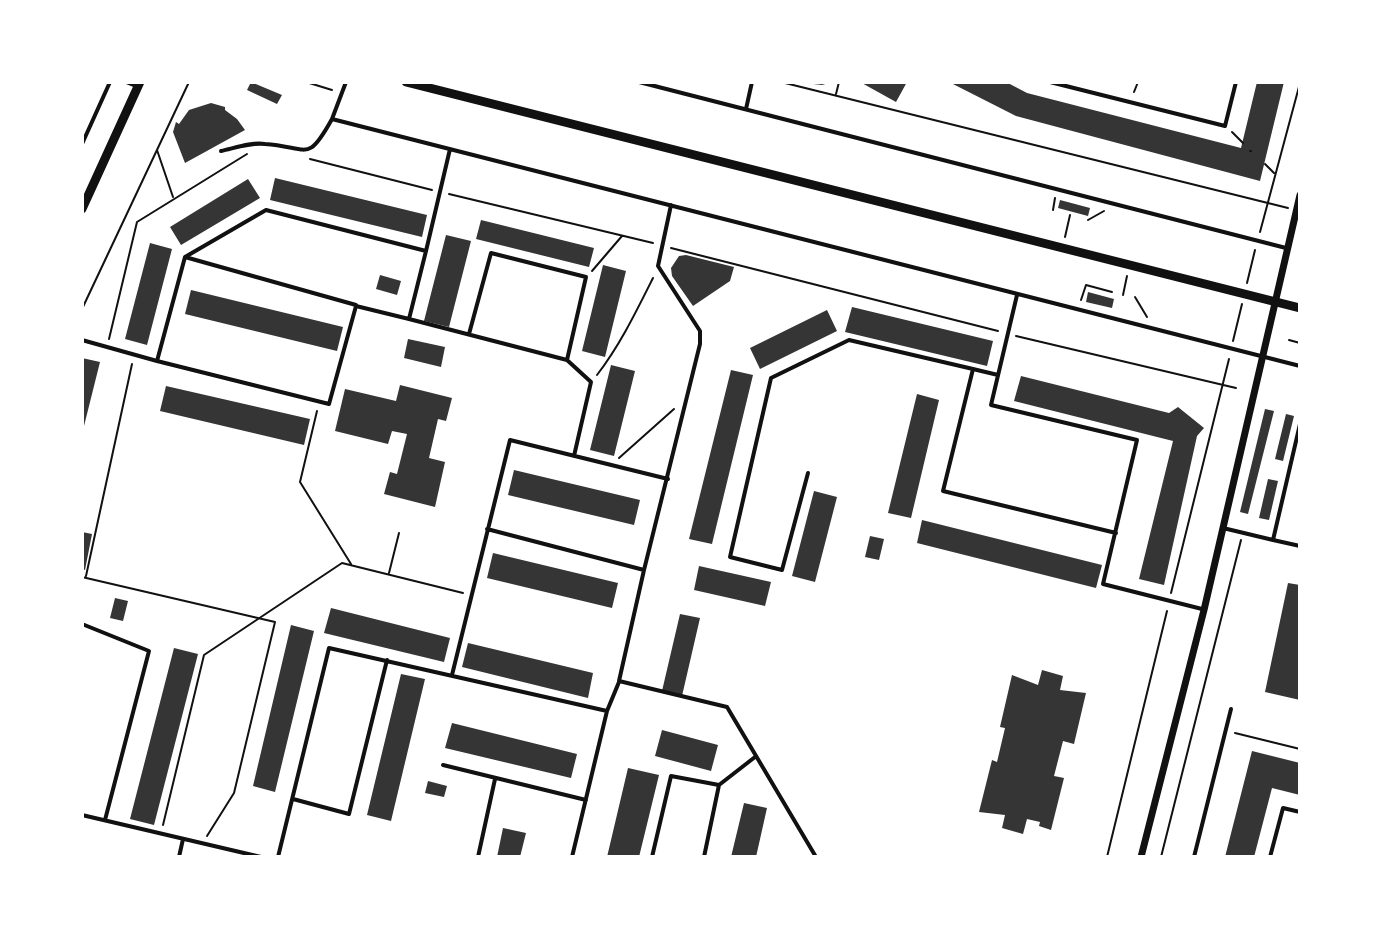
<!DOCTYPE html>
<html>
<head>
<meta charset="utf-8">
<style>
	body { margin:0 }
	#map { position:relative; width:1382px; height:939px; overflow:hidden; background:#fff; font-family:Literata,serif }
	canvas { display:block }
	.frame { position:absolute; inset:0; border:84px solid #fff; pointer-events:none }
</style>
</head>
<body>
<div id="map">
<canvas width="1382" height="939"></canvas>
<div class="frame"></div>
</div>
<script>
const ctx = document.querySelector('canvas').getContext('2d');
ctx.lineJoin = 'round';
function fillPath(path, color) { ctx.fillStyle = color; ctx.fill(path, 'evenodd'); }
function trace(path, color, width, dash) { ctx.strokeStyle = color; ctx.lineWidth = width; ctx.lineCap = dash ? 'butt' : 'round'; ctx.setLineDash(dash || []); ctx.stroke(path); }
fillPath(new Path2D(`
	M251,82L282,95L277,104L247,90Z
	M832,82L822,85L805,83V82Z
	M860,82H907L896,102Z
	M949,82H1006L1027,93L1241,148L1257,82H1284L1260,181L1016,116Z
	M211,103L225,107V110L237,119L245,130L185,163L173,132L176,122L179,124L189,110Z
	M275,178L427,215L422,237L270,200Z
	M248,179L260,198L181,245L170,227Z
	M1060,200L1090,208L1088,216L1058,208Z
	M481,220L594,248L589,267L476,239Z
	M446,235L471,241L449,327L424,321Z
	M150,243L172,249L147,345L125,339Z
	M686,255L734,267L730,281L693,306L672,276L671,268L679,256Z
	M603,265L626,271L605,357L582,351Z
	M380,275L401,281L397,295L376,289Z
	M191,290L343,327L337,351L185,314Z
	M1088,292L1114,299L1112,308L1086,302Z
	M852,307L993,341L987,366L845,332Z
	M827,310L837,331L760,369L750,348Z
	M408,339L445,347L441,367L404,358Z
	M82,358L100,362L83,430H82Z
	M611,365L635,371L614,456L590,450Z
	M731,370L753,375L712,544L689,539Z
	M1021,376L1169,413L1178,407L1204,428L1197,436L1164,585L1139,579L1173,441L1014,401Z
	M400,385L452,398L446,421L438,419L429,458L445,462L435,507L384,494L390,472L397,474L407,434L392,431L388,444L335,431L345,389L396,401Z
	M166,386L310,419L304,445L160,411Z
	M917,394L939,400L911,518L888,513Z
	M1265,409L1274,411L1248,514L1240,512Z
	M1286,414L1294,416L1283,461L1275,459Z
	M514,470L640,500L634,525L508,495Z
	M1268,479L1278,481L1269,520L1259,518Z
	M814,491L837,497L815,582L792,576Z
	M922,520L1102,565L1096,588L917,543Z
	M82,532L92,534L85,570L82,569Z
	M870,536L884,539L879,560L865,557Z
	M493,553L618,583L612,608L487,578Z
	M699,566L771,582L765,606L694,590Z
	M1288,583L1300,585L1298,672L1300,700L1265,692Z
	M115,598L128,601L123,621L110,618Z
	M331,608L450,638L444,662L324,633Z
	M680,614L700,618L682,696L662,691Z
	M291,625L314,631L275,792L253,786Z
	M468,643L593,673L588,698L462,667Z
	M174,648L198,654L154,825L130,819Z
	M1042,670L1063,676L1060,690L1086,693L1074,744L1063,741L1054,776L1064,778L1051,830L1039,826L1040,822L1027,819L1023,834L1002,828L1005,815L979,812L992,760L997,762L1005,728L1000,727L1012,675L1038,685Z
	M401,674L425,679L391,821L367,815Z
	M452,723L577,754L571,778L445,748Z
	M662,730L718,745L711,771L655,756Z
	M1252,751L1300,763V795L1272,788L1254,857H1225Z
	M628,768L659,775L639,857H607Z
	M428,781L447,786L444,797L425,793Z
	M744,803L767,808L756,857H731Z
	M503,828L526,833L520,857H497Z`), '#353535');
trace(new Path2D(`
	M306,82L332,90
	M781,82L1288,208
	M1134,92L1138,82
	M836,94L839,82
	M1232,132L1243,143
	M157,150L173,197
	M1250,151H1251
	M310,159L432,190
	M1265,164L1274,173
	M449,194L653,243
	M1053,210L1055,198
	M1088,220L1104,211
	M1260,232L1300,83
	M1065,237L1070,215
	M671,248L998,331
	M592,271L622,236
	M1247,283L1255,250
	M1123,295L1127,276
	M1135,297L1147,317
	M1081,300L1086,285L1112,292
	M82,309L189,82
	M1016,336L1236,388
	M109,339L137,222L247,154
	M1289,340L1300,343
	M1233,341L1242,304
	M597,375C620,345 636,312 653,278
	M317,411L300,482L351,564
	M619,458L674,409
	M389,573L399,533
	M86,576L132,364
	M82,577L275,622L234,793L207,836
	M1171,593L1229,359
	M1235,733L1300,749
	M163,825L204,655L342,563L463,593
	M1107,857L1167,611
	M1161,857L1241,540`), '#111', 2);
trace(new Path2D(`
	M126,82L136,86
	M346,82L332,119L1300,366
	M639,82L1286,248
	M1050,82L1225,126L1236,82
	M746,109L752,82
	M82,144L110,82
	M221,151C235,148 251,142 265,144C309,147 307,164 332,119
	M185,257L356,305
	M1017,295L991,405L1137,440L1103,584L1202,609
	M409,319L567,360L591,382L574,456
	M469,334L491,253L586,277L567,360
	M82,340L157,361L185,257L266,210L426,251L450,149
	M157,361L329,404L356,306L409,319L426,251
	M998,375L973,369L943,491L1116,533
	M808,473L782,570L730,557L771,378L849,340L973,369
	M1223,528L1273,540L1300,424
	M487,529L644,570L619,681L727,707L816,857
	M1273,540L1300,546
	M644,570L700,344V331L658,266L671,205
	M82,624L149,651L105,820
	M452,675L510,440L668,479
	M443,765L586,800
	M719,785L755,757
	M293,799L349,814L387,660
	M82,815L261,857
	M179,857L183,839
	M278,857L329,648L607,711
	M478,857L495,779
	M572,857L607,711L619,682
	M652,857L671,776L719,785L704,857
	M1194,857L1231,709
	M1270,857L1283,808L1300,812`), '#111', 4);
trace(new Path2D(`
	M1141,857L1204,610L1300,195`), '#111', 7);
trace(new Path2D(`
	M406,82L1300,308
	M82,209L140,82`), '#111', 9);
</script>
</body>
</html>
